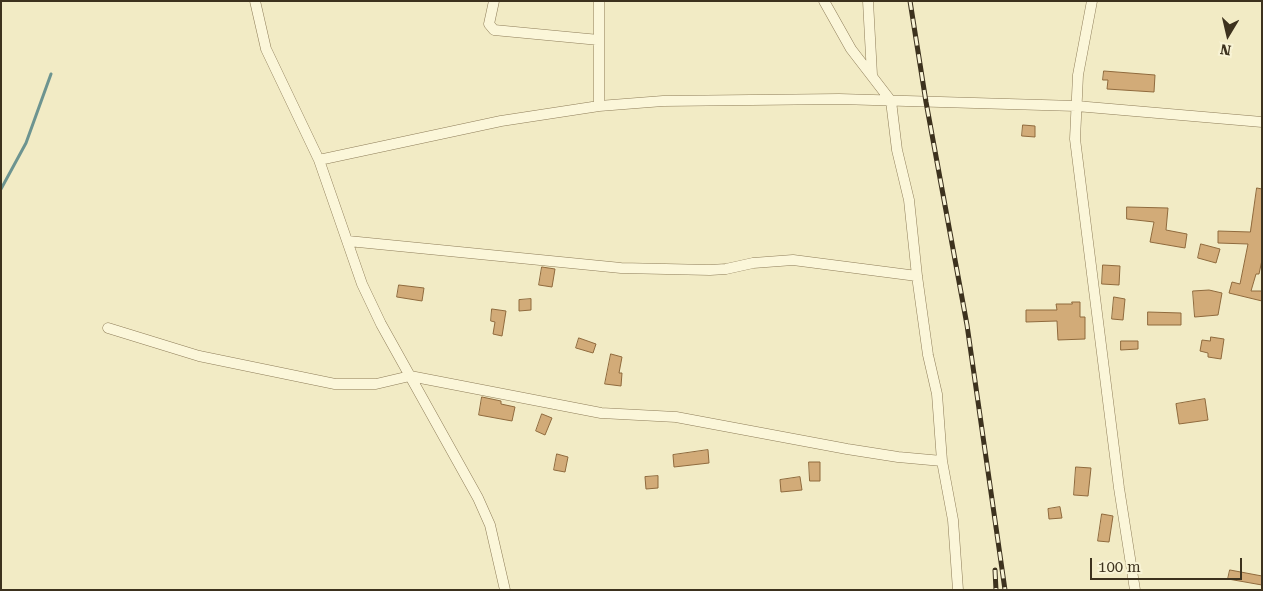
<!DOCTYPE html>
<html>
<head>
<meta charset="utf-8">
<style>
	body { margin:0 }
	#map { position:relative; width:1263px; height:591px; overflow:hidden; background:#f2ebc5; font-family:"Roboto Serif",serif }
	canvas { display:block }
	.frame { position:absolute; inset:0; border:2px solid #3d321e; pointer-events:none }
	.north { position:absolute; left:1203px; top:10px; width:50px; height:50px; -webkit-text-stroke:4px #f8f3d5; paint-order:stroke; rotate:189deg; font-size:14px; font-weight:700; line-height:20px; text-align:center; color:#3d321e }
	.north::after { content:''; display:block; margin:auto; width:18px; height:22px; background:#3d321e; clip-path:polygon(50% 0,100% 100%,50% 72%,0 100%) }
	.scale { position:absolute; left:1090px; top:558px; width:152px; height:22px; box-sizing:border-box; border:2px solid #3d321e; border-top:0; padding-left:6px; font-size:15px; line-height:18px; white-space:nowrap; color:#3d321e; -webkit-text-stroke:4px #f8f3d5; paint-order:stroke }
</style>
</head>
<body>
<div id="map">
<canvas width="1263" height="591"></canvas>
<div class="frame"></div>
<div class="north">N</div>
<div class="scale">100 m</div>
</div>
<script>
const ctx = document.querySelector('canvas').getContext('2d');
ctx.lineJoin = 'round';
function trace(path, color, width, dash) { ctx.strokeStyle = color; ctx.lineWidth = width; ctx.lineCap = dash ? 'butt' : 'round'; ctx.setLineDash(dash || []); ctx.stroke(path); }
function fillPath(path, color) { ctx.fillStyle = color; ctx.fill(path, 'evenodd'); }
trace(new Path2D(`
	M1,189L26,143L51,74`), '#6d9490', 3);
const building = new Path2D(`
	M1104,71L1155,75L1154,92L1107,89L1108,80H1103Z
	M1023,125L1035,126V137L1022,136Z
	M1257,188L1262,189V260L1259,274H1256L1251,291H1262V301L1229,293L1232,282L1240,284L1248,244L1218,243V231L1250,232Z
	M1127,207L1168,208L1166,230L1187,234L1185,248L1150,242L1154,222L1127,219Z
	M1201,244L1220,249L1216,263L1198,258Z
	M1103,265L1120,266L1119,285L1102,284Z
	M542,267L555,269L552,287L539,285Z
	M399,285L424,288L422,301L397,297Z
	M1193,291L1209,290L1222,293L1218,315L1195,317Z
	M1114,297L1125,299L1123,320L1112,319Z
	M531,299V310L519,311V300Z
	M1072,302H1080V317H1085V339L1058,340L1057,321L1026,322V310H1057L1056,304H1072Z
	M492,309L506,311L502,336L493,334L495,322L491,321Z
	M1148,312L1181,313V325H1148Z
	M1211,337L1224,339L1221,359L1208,357V353L1200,351L1202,340L1210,341Z
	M579,338L596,344L593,353L576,348Z
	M1121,341H1138V349L1121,350Z
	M611,354L622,357L619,373H622L621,386L605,384Z
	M482,397L501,401V404L515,407L512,421L479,415Z
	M1205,399L1208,420L1179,424L1176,404Z
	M542,414L552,418L545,435L536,431Z
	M708,450L709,463L674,467L673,455Z
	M557,454L568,457L565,472L554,470Z
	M809,462H820V481H810Z
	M1076,467L1091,468L1088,496L1074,495Z
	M658,476V488L646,489L645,477Z
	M800,477L802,490L781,492L780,480Z
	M1060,507L1062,518L1049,519L1048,509Z
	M1102,514L1113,516L1109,542L1098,541Z
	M1230,570L1262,576V585L1228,579Z`);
fillPath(building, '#d2ab78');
trace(building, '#8f6a3d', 1);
const street = new Path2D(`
	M255,1L266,49L319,160L362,284L381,324L478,498L490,525L505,590
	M494,1L489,24L494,30L599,40
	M599,1V106
	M824,1L851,49L891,101L897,150L909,200L917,276L928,355L937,394L942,461L953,520L958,590
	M868,1L872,75
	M1092,1L1078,75L1075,139L1119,488L1135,590
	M319,160L501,121L599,106L663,101L839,99L1076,106L1262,122
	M348,241L621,268L710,270L726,269L753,263L793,260L917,276
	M108,328L199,356L335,384H376L410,376L601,413L676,417L847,449L898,457L942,461`);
trace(street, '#8e7d59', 11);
trace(street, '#fbf6d9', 10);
const rail = new Path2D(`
	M910,1L926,102L967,325L1005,590
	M995,570L996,590`);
trace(rail, '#3d321e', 5);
trace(rail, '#f8f3d5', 3, [9]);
</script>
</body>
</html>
